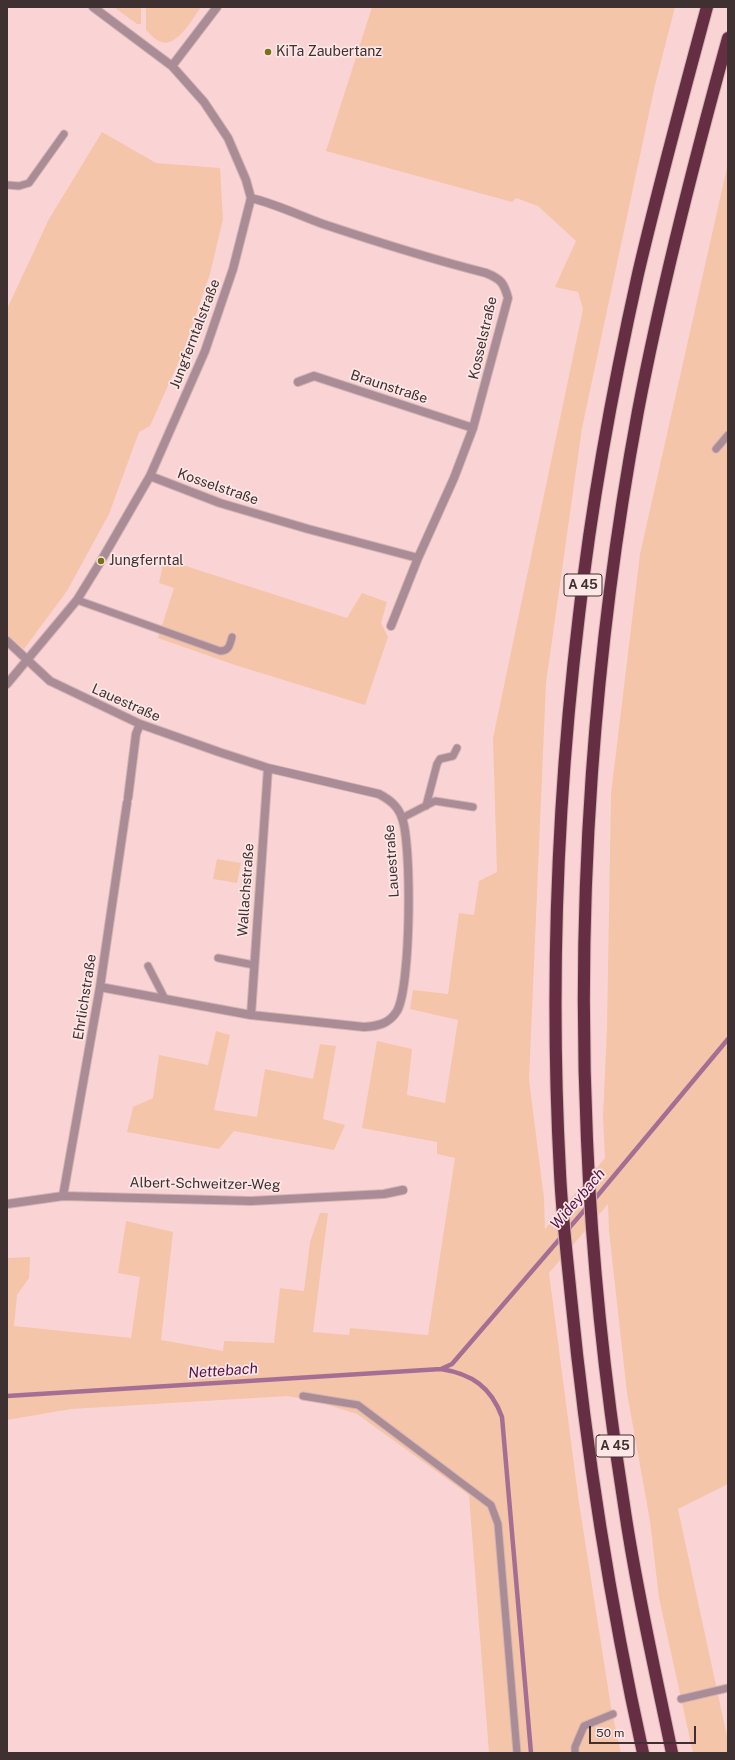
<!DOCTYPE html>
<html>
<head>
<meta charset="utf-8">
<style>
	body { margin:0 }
	#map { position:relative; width:735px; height:1760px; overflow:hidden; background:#fad4d5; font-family:"Public Sans",sans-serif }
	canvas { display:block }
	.frame { position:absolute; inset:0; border:8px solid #3f3131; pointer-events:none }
	.scale { position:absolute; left:589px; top:1726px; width:107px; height:18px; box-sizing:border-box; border:2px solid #3f3131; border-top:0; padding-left:5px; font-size:12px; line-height:14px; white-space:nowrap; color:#3f3131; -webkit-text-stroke:3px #fde6e6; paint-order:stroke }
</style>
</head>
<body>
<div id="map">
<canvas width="735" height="1760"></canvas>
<div class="frame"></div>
<div class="scale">50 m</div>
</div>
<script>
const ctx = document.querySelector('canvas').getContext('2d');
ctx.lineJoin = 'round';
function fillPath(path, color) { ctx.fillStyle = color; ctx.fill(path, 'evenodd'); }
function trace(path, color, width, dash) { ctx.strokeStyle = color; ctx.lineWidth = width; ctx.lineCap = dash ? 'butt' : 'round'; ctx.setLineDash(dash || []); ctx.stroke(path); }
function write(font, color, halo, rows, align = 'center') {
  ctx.font = font + ' "Public Sans",sans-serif'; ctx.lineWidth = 3.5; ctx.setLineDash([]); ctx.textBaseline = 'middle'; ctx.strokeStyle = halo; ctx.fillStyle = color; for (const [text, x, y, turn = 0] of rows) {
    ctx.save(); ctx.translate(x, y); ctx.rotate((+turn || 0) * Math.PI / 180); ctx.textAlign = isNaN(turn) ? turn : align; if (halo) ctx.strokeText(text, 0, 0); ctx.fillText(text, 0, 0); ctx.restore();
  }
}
fillPath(new Path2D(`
	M114,7H141V24H137Z
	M146,7H201C193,18 177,48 161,42C155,40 150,34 146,30Z
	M372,7H675L655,85L582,428L546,683L529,1080L544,1198L545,1229L605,1158L603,1117L607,1028L611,794L640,554L728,163V1484L678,1509L728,1741V1753H693L659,1598L650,1521L627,1393L609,1231L608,1204L549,1273L579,1503L611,1707L621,1753H489L469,1495L357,1414L322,1403L288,1396L71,1409L7,1420V1258L30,1257L29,1278L17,1295L14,1326L131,1338L140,1277L118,1273L126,1221L173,1232L161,1340L223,1351L224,1341L274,1343L280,1288L304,1291L310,1242L320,1213H328L313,1332L349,1335L350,1328L428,1335L455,1158L437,1154V1142L362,1128L377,1041L412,1049L407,1095L445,1103L458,1020L410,1009L413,990L448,994L459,913L474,915L479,881L497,872L493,738L583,309L578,292L555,287L576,241L538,206L516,198L512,202L326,151Z
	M102,132L156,163L220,168L223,219L210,274L183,352L150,426L139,432L109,514L67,591L24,649L7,635V309L49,219Z
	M164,559L347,618L362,593L387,602L381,623L388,637L365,705L235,665L158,638L174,588L159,583Z
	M217,859L241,863L237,883L213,879Z
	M216,1031L230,1035L214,1110L257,1117L265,1069L313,1079L320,1044L336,1046L323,1119L345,1125L334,1150L234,1131L219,1149L127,1132L133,1107L153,1098L159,1055L208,1065Z`), '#f4c5a8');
trace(new Path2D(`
	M593,1201L728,1039
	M441,1369L452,1364L588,1206
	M7,1396L441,1369C472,1374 491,1387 502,1417L531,1753`), '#a56f94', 4.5);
const service = new Path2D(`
	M7,185L19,186L29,183L64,134
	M716,449L728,435
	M77,600L220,651C229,651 230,645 232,637
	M426,806L437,764L440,759L453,756L457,748
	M402,818L435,801L473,807
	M218,958L254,965
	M148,966L165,999
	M303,1396L358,1405L491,1505L498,1524L517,1753
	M681,1699L728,1688
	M575,1753V1747L584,1726L613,1714`);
const minor = new Path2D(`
	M172,66L217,7
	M251,198C276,204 298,215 323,224C377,242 431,259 486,273C501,279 504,283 508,298L473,428L454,478L418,558L391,626
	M298,382L314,376L473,428
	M150,476L220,503L308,529L418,558
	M7,641L50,681L140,724L219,752L268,768L379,794C390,800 398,806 402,818C412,844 411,987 397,1011C389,1024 378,1026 364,1027L251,1015L100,987
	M7,684L77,600L101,561L150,476L205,351L233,269L251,198L246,180L228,138L204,102L172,66L93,7
	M128,798L136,734L140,724
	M251,1015L268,768
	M63,1196L100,987L127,803
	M7,1204L63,1196L251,1201L384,1194L403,1190`);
const motorway = new Path2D(`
	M643,1753C610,1603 586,1450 571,1297C567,1256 562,1215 560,1173C550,988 557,799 579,615C592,500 613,386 638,274C659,184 683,96 707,7
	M672,1753C655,1670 636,1588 624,1505C605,1384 592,1262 587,1140C576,899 594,648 638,411C662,285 694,161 728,38`);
trace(service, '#d5b3b4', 9);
trace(minor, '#d5b3b4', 10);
trace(motorway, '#d5b3b4', 14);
trace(service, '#a98c95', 7);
trace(minor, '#a98c95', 8);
trace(motorway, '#662e43', 12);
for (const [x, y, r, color] of [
	[268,52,4,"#757317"],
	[101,561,4,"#757317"]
]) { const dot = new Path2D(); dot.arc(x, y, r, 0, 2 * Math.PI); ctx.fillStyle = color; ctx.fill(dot); trace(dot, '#fde6e6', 1.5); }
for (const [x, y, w] of [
	[583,585,38],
	[615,1446,38]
]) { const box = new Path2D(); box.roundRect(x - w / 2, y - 11, w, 22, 3); ctx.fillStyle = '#fde6e6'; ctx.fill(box); trace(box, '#3f3131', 1); }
write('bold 13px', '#3f3131', null, [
	["A 45",583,585],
	["A 45",615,1446]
]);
write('14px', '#3f3131', '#fde6e6', [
	["KiTa Zaubertanz",276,52],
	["Jungferntal",109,561]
], 'left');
write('14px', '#3f3131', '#fde6e6', [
	["Jungferntalstraße",195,334,-69],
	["Kosselstraße",483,338,-77],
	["Braunstraße",389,387,18],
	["Kosselstraße",218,487,19],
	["Lauestraße",126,703,24],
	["Lauestraße",392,861,-94],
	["Wallachstraße",246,890,-86],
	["Ehrlichstraße",85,997,-81],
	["Albert-Schweitzer-Weg",205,1184,1]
]);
write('italic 15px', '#551245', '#fde6e6', [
	["Wideybach",578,1199,-49],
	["Nettebach",223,1371,-4]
]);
</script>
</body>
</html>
